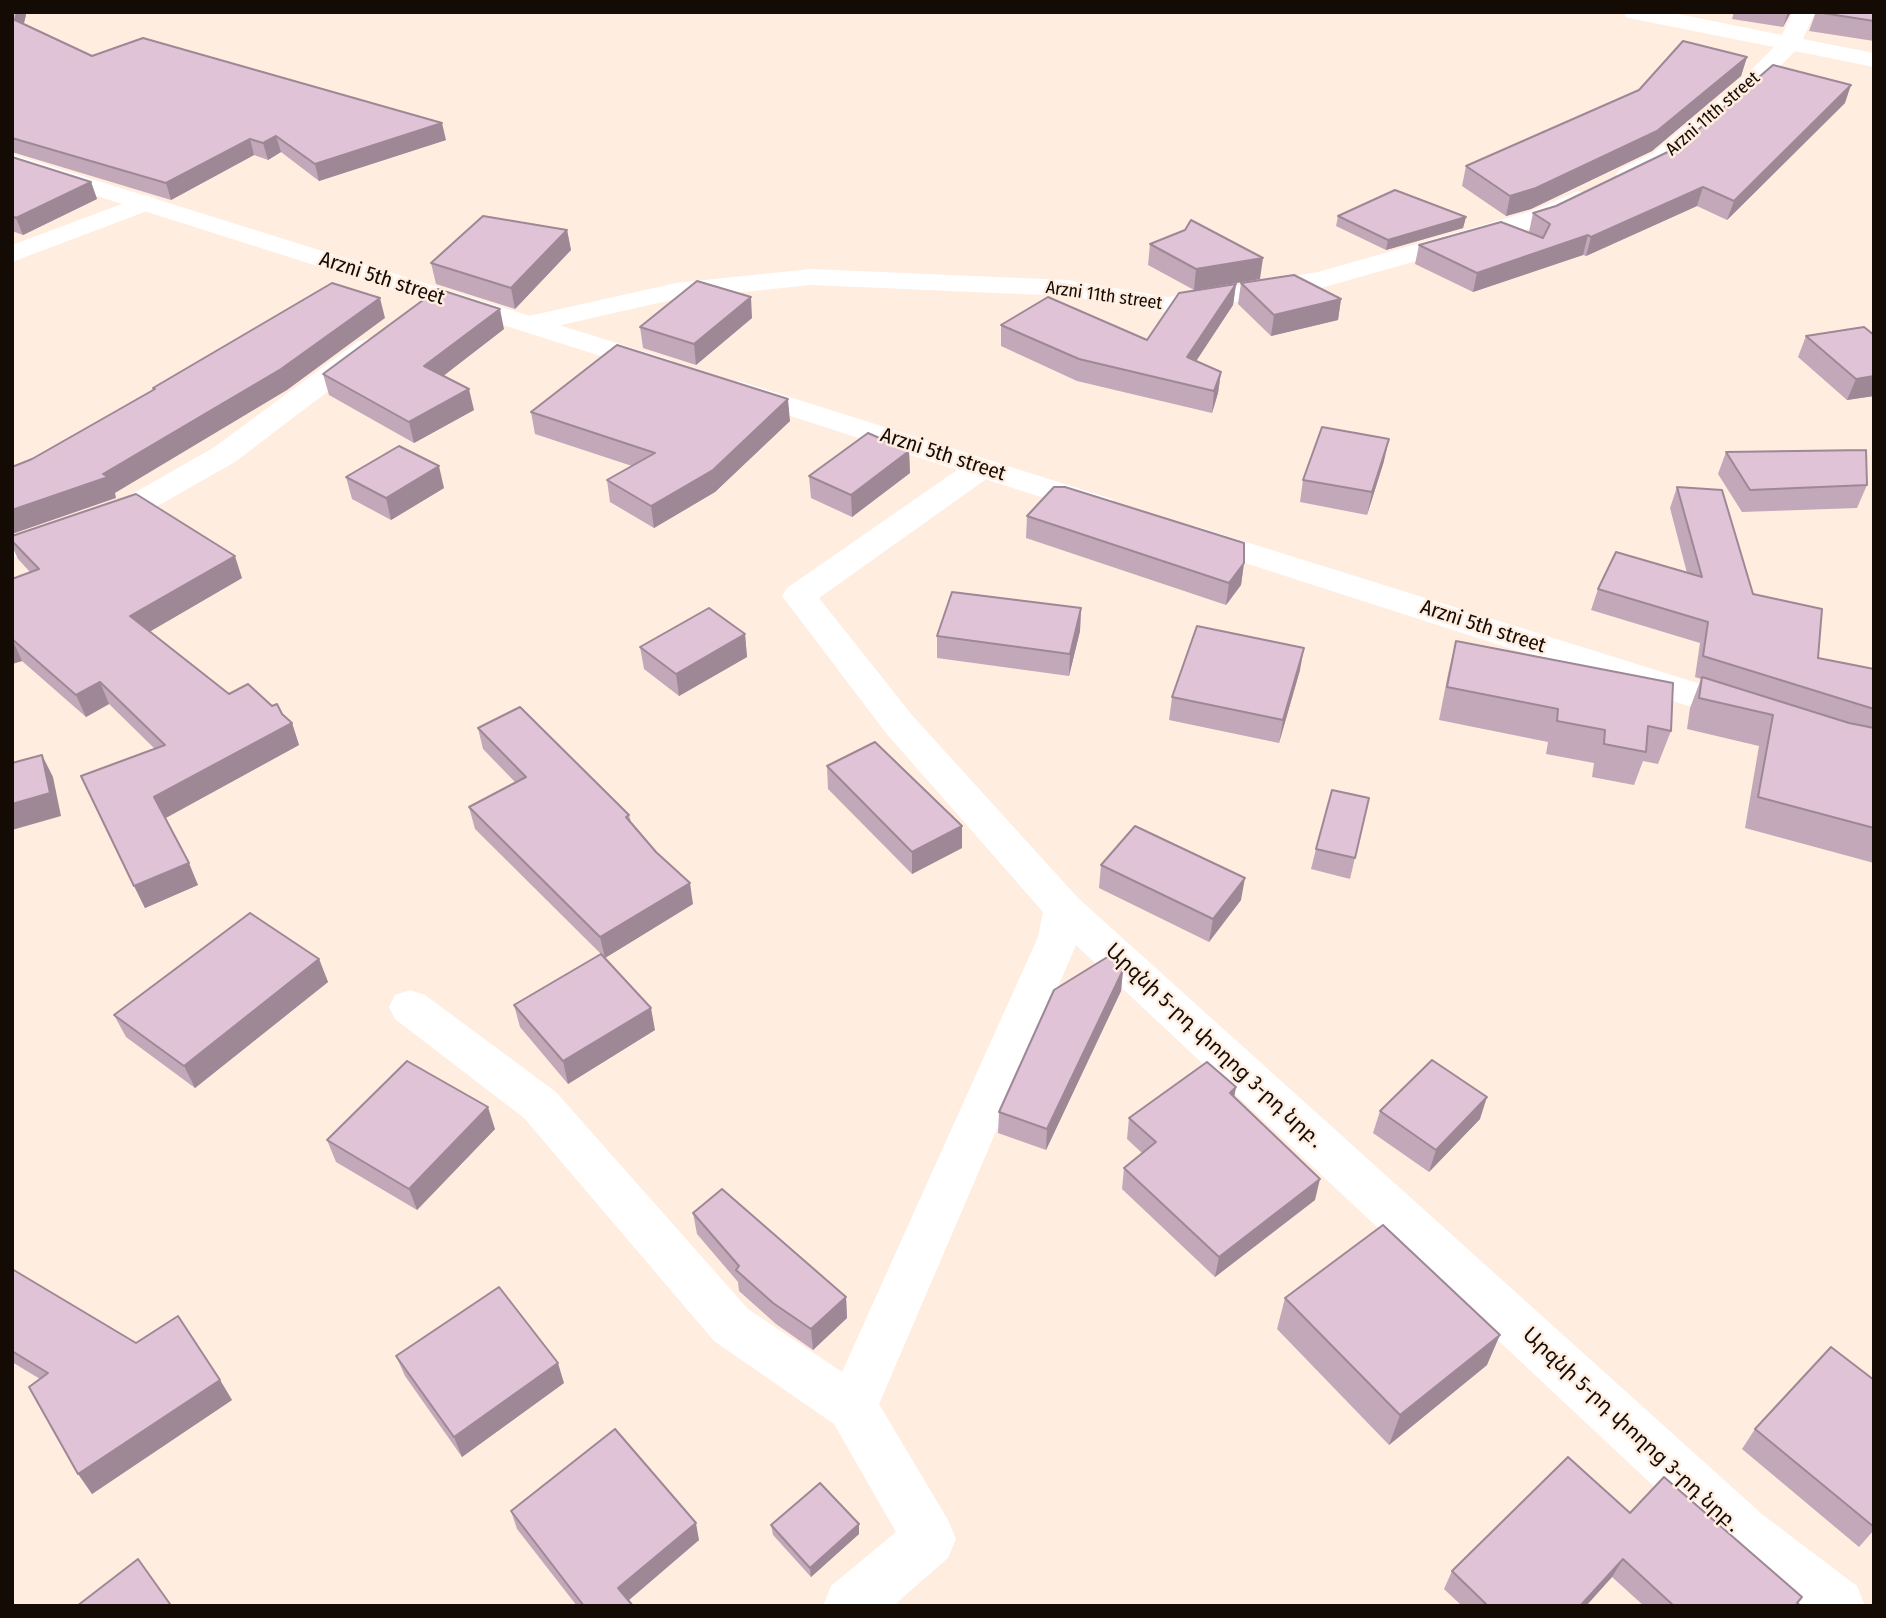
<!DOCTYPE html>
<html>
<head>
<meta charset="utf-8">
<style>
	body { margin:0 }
	#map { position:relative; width:1886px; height:1618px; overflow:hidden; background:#ffede0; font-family:"Fira Sans Condensed",sans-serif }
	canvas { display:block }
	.frame { position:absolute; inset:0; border:14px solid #140b04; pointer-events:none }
</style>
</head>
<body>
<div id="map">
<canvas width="1886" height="1618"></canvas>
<div class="frame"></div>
</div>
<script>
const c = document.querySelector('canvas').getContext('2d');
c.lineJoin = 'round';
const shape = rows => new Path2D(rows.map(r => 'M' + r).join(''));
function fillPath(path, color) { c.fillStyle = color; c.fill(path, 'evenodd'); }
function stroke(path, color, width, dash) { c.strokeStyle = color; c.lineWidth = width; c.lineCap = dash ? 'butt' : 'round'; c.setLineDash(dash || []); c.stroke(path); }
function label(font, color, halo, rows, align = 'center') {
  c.font = font + ' "Fira Sans Condensed","Noto Sans Armenian",sans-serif'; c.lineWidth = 5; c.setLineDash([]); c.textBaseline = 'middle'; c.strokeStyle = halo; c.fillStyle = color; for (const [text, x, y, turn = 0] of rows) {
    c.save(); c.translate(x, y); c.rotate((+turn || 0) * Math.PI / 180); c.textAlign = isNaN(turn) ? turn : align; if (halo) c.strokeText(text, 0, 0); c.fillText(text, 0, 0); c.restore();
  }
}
const street = shape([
	[1623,12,1668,12,1782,35,1793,12,1815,12,1803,39,1874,53,1874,67,1795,51,1753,94,1671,163,1629,182,1620,179,1616,174,1620,169,1653,153,1737,84,1774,47,1634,19,1626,17,1623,12],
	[1578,191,1587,194,1591,199,1587,204,1550,223,1321,288,1168,313,1067,296,811,285,676,299,530,332,520,330,516,324,520,318,676,283,811,269,1067,280,1168,297,1318,272,1532,211,1578,191],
	[146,195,155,198,159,203,155,208,12,262,12,245,146,195],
	[367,339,377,342,381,348,377,354,235,462,147,512,12,558,12,537,125,498,213,448,357,342,367,339],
	[981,459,992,461,997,468,992,475,819,598,912,715,1078,898,1763,1515,1857,1586,1865,1606,1792,1606,1725,1553,1076,945,879,1404,948,1520,956,1539,948,1558,893,1606,823,1606,831,1586,896,1532,834,1424,714,1341,524,1118,395,1019,389,1007,395,995,410,990,425,995,556,1092,748,1309,842,1372,1038,937,1043,912,886,733,782,596,787,588,970,461,981,459]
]);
const secondary = shape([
	[12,154,671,360,676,366,671,372,661,375,651,372,12,169,12,154],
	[739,381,1112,499,1117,506,1112,513,1101,516,1090,513,729,396,724,390,729,384,739,381],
	[1195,526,1758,702,1763,711,1758,720,1745,723,1732,720,1183,543,1179,536,1183,529,1195,526]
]);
const wall = shape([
	[12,12,26,15,23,24,92,56,446,140,319,181,281,152,268,160,254,155,171,200,12,152],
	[1734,12,1791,12,1783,27,1732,19],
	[1816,12,1874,12,1874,41,1809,31],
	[1747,57,1741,76,1652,151,1531,209,1506,216,1462,186,1466,166],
	[1845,103,1727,220,1697,206,1586,256,1583,255,1473,292,1415,264,1419,245,1532,234,1529,232,1533,213,1556,206],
	[12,157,91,182,97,199,23,235,12,231],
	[1338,216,1466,217,1463,228,1386,250,1336,226],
	[567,230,571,250,515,309,436,284,431,263],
	[1150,244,1260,279,1194,290,1148,265],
	[1241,283,1341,299,1338,320,1271,336,1238,304],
	[1236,284,1233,305,1196,361,1221,372,1218,393,1212,413,1077,381,1001,346,1001,325,1147,340],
	[752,318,696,365,643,348,640,327],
	[504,329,443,376,474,410,414,443,329,395,323,374],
	[1874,335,1874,396,1847,400,1798,357,1806,336],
	[531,412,790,421,715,492,654,528,610,502,607,480,632,466,535,434],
	[909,451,910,473,852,517,811,498,809,476],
	[1726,452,1867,485,1857,508,1742,512,1718,474],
	[1384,461,1367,515,1300,502,1303,480],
	[346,477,444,488,391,520,352,499],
	[1677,487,1753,594,1818,658,1874,669,1874,863,1745,828,1759,746,1687,729,1690,708,1701,679,1695,677,1700,643,1591,610,1598,589,1687,573,1670,508],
	[1027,516,1244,563,1241,585,1226,605,1026,538],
	[12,536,242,578,150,631,229,694,282,714,292,723,299,745,165,818,198,885,145,908,81,776,155,749,109,704,86,717,22,661,12,664,12,579,31,573,18,559,12,546],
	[1081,608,1080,631,1069,676,937,658,937,636],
	[745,634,747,657,679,696,644,669,640,647],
	[1456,641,1671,731,1658,764,1643,761,1634,785,1592,777,1594,763,1546,754,1548,742,1439,720,1448,674],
	[1300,670,1279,743,1169,720,1172,697],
	[478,728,629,815,631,822,693,904,605,958,655,1030,568,1084,520,1027,514,1005,601,954,475,829,469,807,515,782,483,749],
	[827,766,962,826,962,848,912,874,828,789],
	[1369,798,1350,879,1311,869,1316,849],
	[1101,865,1241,900,1209,942,1099,888],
	[319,959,328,982,195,1088,126,1037,114,1015],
	[1123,970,1121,991,1046,1150,998,1133,999,1112],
	[1236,1087,1234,1097,1315,1200,1215,1277,1122,1189,1124,1168,1142,1153,1127,1139,1129,1118],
	[1380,1111,1480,1119,1429,1172,1373,1133],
	[495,1129,417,1210,336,1162,327,1140],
	[693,1213,846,1297,847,1318,813,1350,776,1324,739,1291,738,1282,697,1234],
	[12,1269,136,1343,220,1380,232,1400,92,1494,40,1379,12,1362],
	[1285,1298,1487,1365,1389,1445,1277,1329],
	[396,1356,564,1383,462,1457,405,1376],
	[1874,1380,1874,1530,1859,1547,1742,1449,1755,1429],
	[511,1511,699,1540,628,1601,633,1606,577,1606,517,1529],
	[1630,1513,1797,1603,1801,1606,1644,1606,1612,1577,1586,1606,1462,1606,1444,1589,1452,1571],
	[859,1524,859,1534,811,1577,773,1535,771,1525]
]);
const shadedWall = shape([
	[17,12,25,12,26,15,21,36,15,20],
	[1788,12,1791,12,1783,27],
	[1747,57,1741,76,1652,151,1531,209,1506,216,1510,196],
	[1851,85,1845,103,1727,220,1734,201],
	[442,123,446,140,319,181,315,164],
	[276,136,281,152,268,160,263,143],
	[250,139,254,155,171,200,166,183],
	[91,182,97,199,23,235,16,218],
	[1703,187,1697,206,1586,256,1591,237],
	[1466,217,1463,228,1386,250,1388,240],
	[567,230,571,250,515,309,511,288],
	[1588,235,1583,255,1473,292,1477,273],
	[1263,258,1260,279,1194,290,1196,269],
	[1236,284,1233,305,1185,378,1187,357],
	[751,297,752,318,696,365,694,344],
	[380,298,385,318,287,390,115,493,116,498,12,534,12,510,103,474],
	[1341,299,1338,320,1271,336,1274,315],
	[500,309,504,329,429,387,424,366],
	[1221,372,1218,393,1212,413,1214,391],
	[1874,376,1874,396,1847,400,1856,379],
	[469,389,474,410,414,443,409,422],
	[788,399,790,421,715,492,654,528,651,506],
	[1389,439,1384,461,1367,515,1372,492],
	[909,451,910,473,852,517,851,495],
	[439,466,444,488,391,520,386,498],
	[235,556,242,578,139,638,130,616],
	[1244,563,1241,585,1226,605,1229,583],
	[1081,608,1080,631,1069,676,1070,654],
	[745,634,747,657,679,696,676,674],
	[12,639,22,661,12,664],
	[1304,648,1300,670,1279,743,1283,720],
	[100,682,109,704,86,717,76,695],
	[292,723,299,745,164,819,154,797],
	[42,755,53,777,61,816,12,830,12,804],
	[962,826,962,848,912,874,912,852],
	[189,863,198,885,145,908,134,886],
	[1245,878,1241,900,1209,942,1213,919],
	[690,883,693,904,605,958,600,937],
	[319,959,328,982,195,1088,184,1066],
	[1123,970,1121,991,1046,1150,1047,1129],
	[651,1008,655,1030,568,1084,563,1061],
	[1236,1087,1232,1108,1230,1093],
	[1487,1097,1480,1119,1429,1172,1436,1150],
	[488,1107,495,1129,417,1210,409,1189],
	[1320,1179,1315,1200,1215,1277,1219,1257],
	[846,1297,847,1318,813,1350,811,1329],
	[1500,1335,1487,1365,1389,1445,1400,1415],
	[558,1363,564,1383,462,1457,454,1437],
	[220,1380,232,1400,92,1494,78,1474],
	[696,1523,699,1540,623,1605,618,1588],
	[859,1524,859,1534,811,1577,810,1568],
	[1623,1559,1612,1577,1586,1606,1580,1606]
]);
const building = shape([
	[12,12,17,12,15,20,92,56,143,38,442,123,315,164,276,136,263,143,250,139,166,183,12,138,12,12],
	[1816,12,1874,12,1874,21,1816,12],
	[1683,41,1747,57,1657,131,1536,188,1510,196,1466,166,1639,90,1683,41],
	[1773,65,1851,85,1734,201,1703,187,1591,237,1588,235,1477,273,1419,245,1501,222,1543,238,1550,224,1533,213,1556,206,1678,147,1773,65],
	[12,157,91,182,16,218,12,216,12,157],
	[1395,190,1466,217,1388,240,1338,216,1395,190],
	[483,216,567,230,511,288,431,263,483,216],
	[1191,220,1263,258,1196,269,1150,244,1185,230,1191,220],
	[1294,275,1341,299,1274,315,1241,283,1294,275],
	[697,281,751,297,694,344,640,327,697,281],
	[332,283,380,298,281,369,103,474,108,477,12,510,12,467,32,459,155,389,153,388,332,283],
	[1236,284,1187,357,1221,372,1214,391,1079,359,1001,325,1048,297,1147,340,1179,293,1236,284],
	[438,289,500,309,424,366,469,389,409,422,323,374,438,289],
	[1864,327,1874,335,1874,376,1856,379,1806,336,1864,327],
	[617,345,788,399,713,470,651,506,607,480,655,453,531,412,617,345],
	[1322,427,1389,439,1372,492,1303,480,1322,427],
	[868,433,909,451,851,495,809,476,868,433],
	[399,446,439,466,386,498,346,477,399,446],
	[1866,450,1867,485,1750,490,1726,452,1866,450],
	[1054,487,1065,487,1244,543,1244,563,1229,583,1027,516,1054,487],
	[1677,487,1722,490,1753,594,1822,609,1818,658,1874,669,1874,709,1703,656,1708,622,1598,589,1616,552,1702,577,1677,487],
	[136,494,235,556,130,616,229,694,248,684,272,706,277,704,282,714,292,723,154,797,189,863,134,886,81,776,165,745,100,682,76,695,12,639,12,579,39,569,12,541,12,536,136,494],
	[952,592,1081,608,1070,654,937,636,952,592],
	[709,608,745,634,676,674,640,647,709,608],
	[1197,626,1304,648,1283,720,1172,697,1197,626],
	[1456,641,1673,683,1671,731,1648,726,1646,752,1604,744,1605,730,1557,721,1558,709,1447,687,1456,641],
	[1702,677,1849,723,1874,728,1874,828,1758,797,1773,715,1699,698,1702,677],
	[520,707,629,815,626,817,656,852,690,883,600,937,469,807,526,777,478,728,520,707],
	[875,742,962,826,912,852,827,766,875,742],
	[42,755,50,793,12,804,12,763,42,755],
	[1332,790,1369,798,1355,858,1316,849,1332,790],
	[1135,826,1245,878,1213,919,1101,865,1135,826],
	[250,913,319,959,184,1066,114,1015,250,913],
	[601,954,651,1008,563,1061,514,1005,601,954],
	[1109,956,1123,970,1047,1129,999,1112,1054,990,1109,956],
	[1432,1060,1487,1097,1436,1150,1380,1111,1432,1060],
	[407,1061,488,1107,409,1189,327,1140,407,1061],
	[1207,1062,1236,1087,1230,1093,1320,1179,1219,1257,1124,1168,1156,1142,1129,1118,1207,1062],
	[722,1189,846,1297,811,1329,773,1303,736,1270,739,1266,693,1213,722,1189],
	[1383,1225,1500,1335,1400,1415,1285,1298,1383,1225],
	[12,1269,136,1343,178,1316,220,1380,78,1474,29,1387,48,1373,12,1351,12,1269],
	[499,1287,558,1363,454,1437,396,1356,499,1287],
	[1831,1347,1874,1380,1874,1527,1755,1429,1831,1347],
	[615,1429,696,1523,618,1588,633,1606,584,1606,511,1511,615,1429],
	[1568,1457,1630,1513,1664,1477,1802,1597,1797,1603,1801,1606,1674,1606,1623,1559,1580,1606,1488,1606,1452,1571,1568,1457],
	[820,1483,859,1524,810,1568,771,1525,820,1483],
	[138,1559,170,1604,168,1606,77,1606,138,1559]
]);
const farStreetnames = [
	["Arzni 11th street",1713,114,-41],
	["Arzni 11th street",1104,296,8]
];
const streetNames = [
	["Arzni 5th street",382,279,18],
	["Arzni 5th street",943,455,18],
	["Arzni 5th street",1483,627,18],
	["Արզնի 5-րդ փողոց 3-րդ նրբ․",1215,1047,43],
	["Արզնի 5-րդ փողոց 3-րդ նրբ․",1632,1431,43]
];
fillPath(street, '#fff');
fillPath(secondary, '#fff');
fillPath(wall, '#c2a8b9');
fillPath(shadedWall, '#9e8896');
fillPath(building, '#e1c3d7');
stroke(building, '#9e8896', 2);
label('18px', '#140b04', '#ffede0', farStreetnames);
label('21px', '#140b04', '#ffede0', streetNames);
</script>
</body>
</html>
